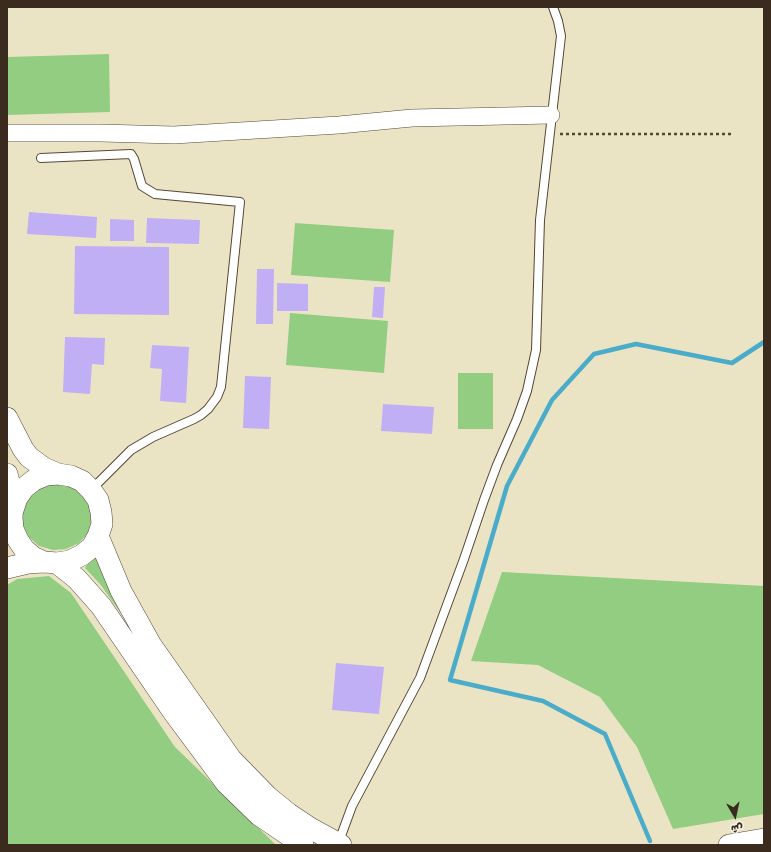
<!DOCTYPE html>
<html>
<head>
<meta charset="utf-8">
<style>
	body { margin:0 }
	#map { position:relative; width:771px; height:852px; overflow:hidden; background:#eae4c5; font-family:"Architects Daughter","Playpen Sans Arabic",sans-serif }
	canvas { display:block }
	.frame { position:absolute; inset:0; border:8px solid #3b2a1e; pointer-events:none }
	.north { position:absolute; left:715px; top:796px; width:40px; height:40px; -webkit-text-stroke:3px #f7f3e8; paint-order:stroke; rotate:171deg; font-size:11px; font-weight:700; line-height:16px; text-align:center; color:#3b2a1e }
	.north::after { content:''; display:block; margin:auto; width:14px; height:18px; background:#3b2a1e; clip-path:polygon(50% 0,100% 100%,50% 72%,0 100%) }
</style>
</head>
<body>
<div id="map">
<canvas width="771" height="852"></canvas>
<div class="frame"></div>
<div class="north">ش</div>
</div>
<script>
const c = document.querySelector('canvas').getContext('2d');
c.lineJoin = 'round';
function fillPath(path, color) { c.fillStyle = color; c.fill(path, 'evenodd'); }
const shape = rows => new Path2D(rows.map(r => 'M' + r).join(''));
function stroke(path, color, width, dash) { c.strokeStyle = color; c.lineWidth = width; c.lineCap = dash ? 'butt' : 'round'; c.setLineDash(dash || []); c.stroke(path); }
const green = shape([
	[109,54,110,112,7,115,7,57],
	[295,223,394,230,390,282,291,275],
	[290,313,388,321,384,373,286,365],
	[458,373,493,373,493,429,458,429],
	[47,481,74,485,91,506,92,519,88,533,79,543,66,549,53,550,39,546,29,537,23,525,22,511,26,498],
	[97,557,127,622,100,584,85,568,86,566],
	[502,572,764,586,764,814,673,829,637,747,600,697,538,665,471,661],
	[49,576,71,593,175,747,276,845,7,845,7,585,17,579]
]);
const stream = shape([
	[650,841,605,734,543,701,450,680,507,486,552,400,594,354,636,344,732,363,764,342]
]);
const building = shape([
	[29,212,97,217,96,238,27,234],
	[147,218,200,220,199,244,146,243],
	[110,219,134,220,134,241,110,241],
	[75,246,169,247,169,315,74,314],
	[257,269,274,269,273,324,256,324],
	[277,283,308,284,308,311,277,311],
	[374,287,385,287,383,318,372,317],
	[65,337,105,338,104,365,92,364,90,394,63,392],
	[152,345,189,347,186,403,160,401,162,369,150,368],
	[245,376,271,377,269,429,243,428],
	[383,404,434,407,432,434,381,431],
	[336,663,384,667,379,714,332,710]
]);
const path = shape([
	[560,134,731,134]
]);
const service = shape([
	[41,158,131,154,134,159,142,186,155,194,240,202,221,387,217,397,208,409,201,415,194,419,153,437,131,450,91,490],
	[338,844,352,806,420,678,464,559,484,500,497,465,517,419,527,391,536,350,540,220,561,36,558,21,553,7]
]);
const minor = shape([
	[7,133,101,133,174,135,339,125,412,118,551,115]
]);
const tertiary = shape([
	[7,418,23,449,29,457,44,468,58,474],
	[7,474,13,497,12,518,13,529,18,540,24,549,33,557,44,562,57,563,70,561,82,555,92,547,98,536,102,524,101,512,98,500,91,490,82,481,71,476,58,474,46,475,34,480,24,488,17,498,13,510],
	[98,536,121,591,151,645,231,759,268,797,289,814,310,828,341,845],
	[57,563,77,579,101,606,174,713,226,783,259,815,303,845],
	[7,568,28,563,44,562],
	[729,845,764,839]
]);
fillPath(green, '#92cd81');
stroke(stream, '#4aacc9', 4.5);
fillPath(building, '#c1aff6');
stroke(service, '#554637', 10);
stroke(minor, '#554637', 18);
stroke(tertiary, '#554637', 22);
stroke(path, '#554637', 2.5, [3, 3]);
stroke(service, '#fff', 8);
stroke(minor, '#fff', 17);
stroke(tertiary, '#fff', 21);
</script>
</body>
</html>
